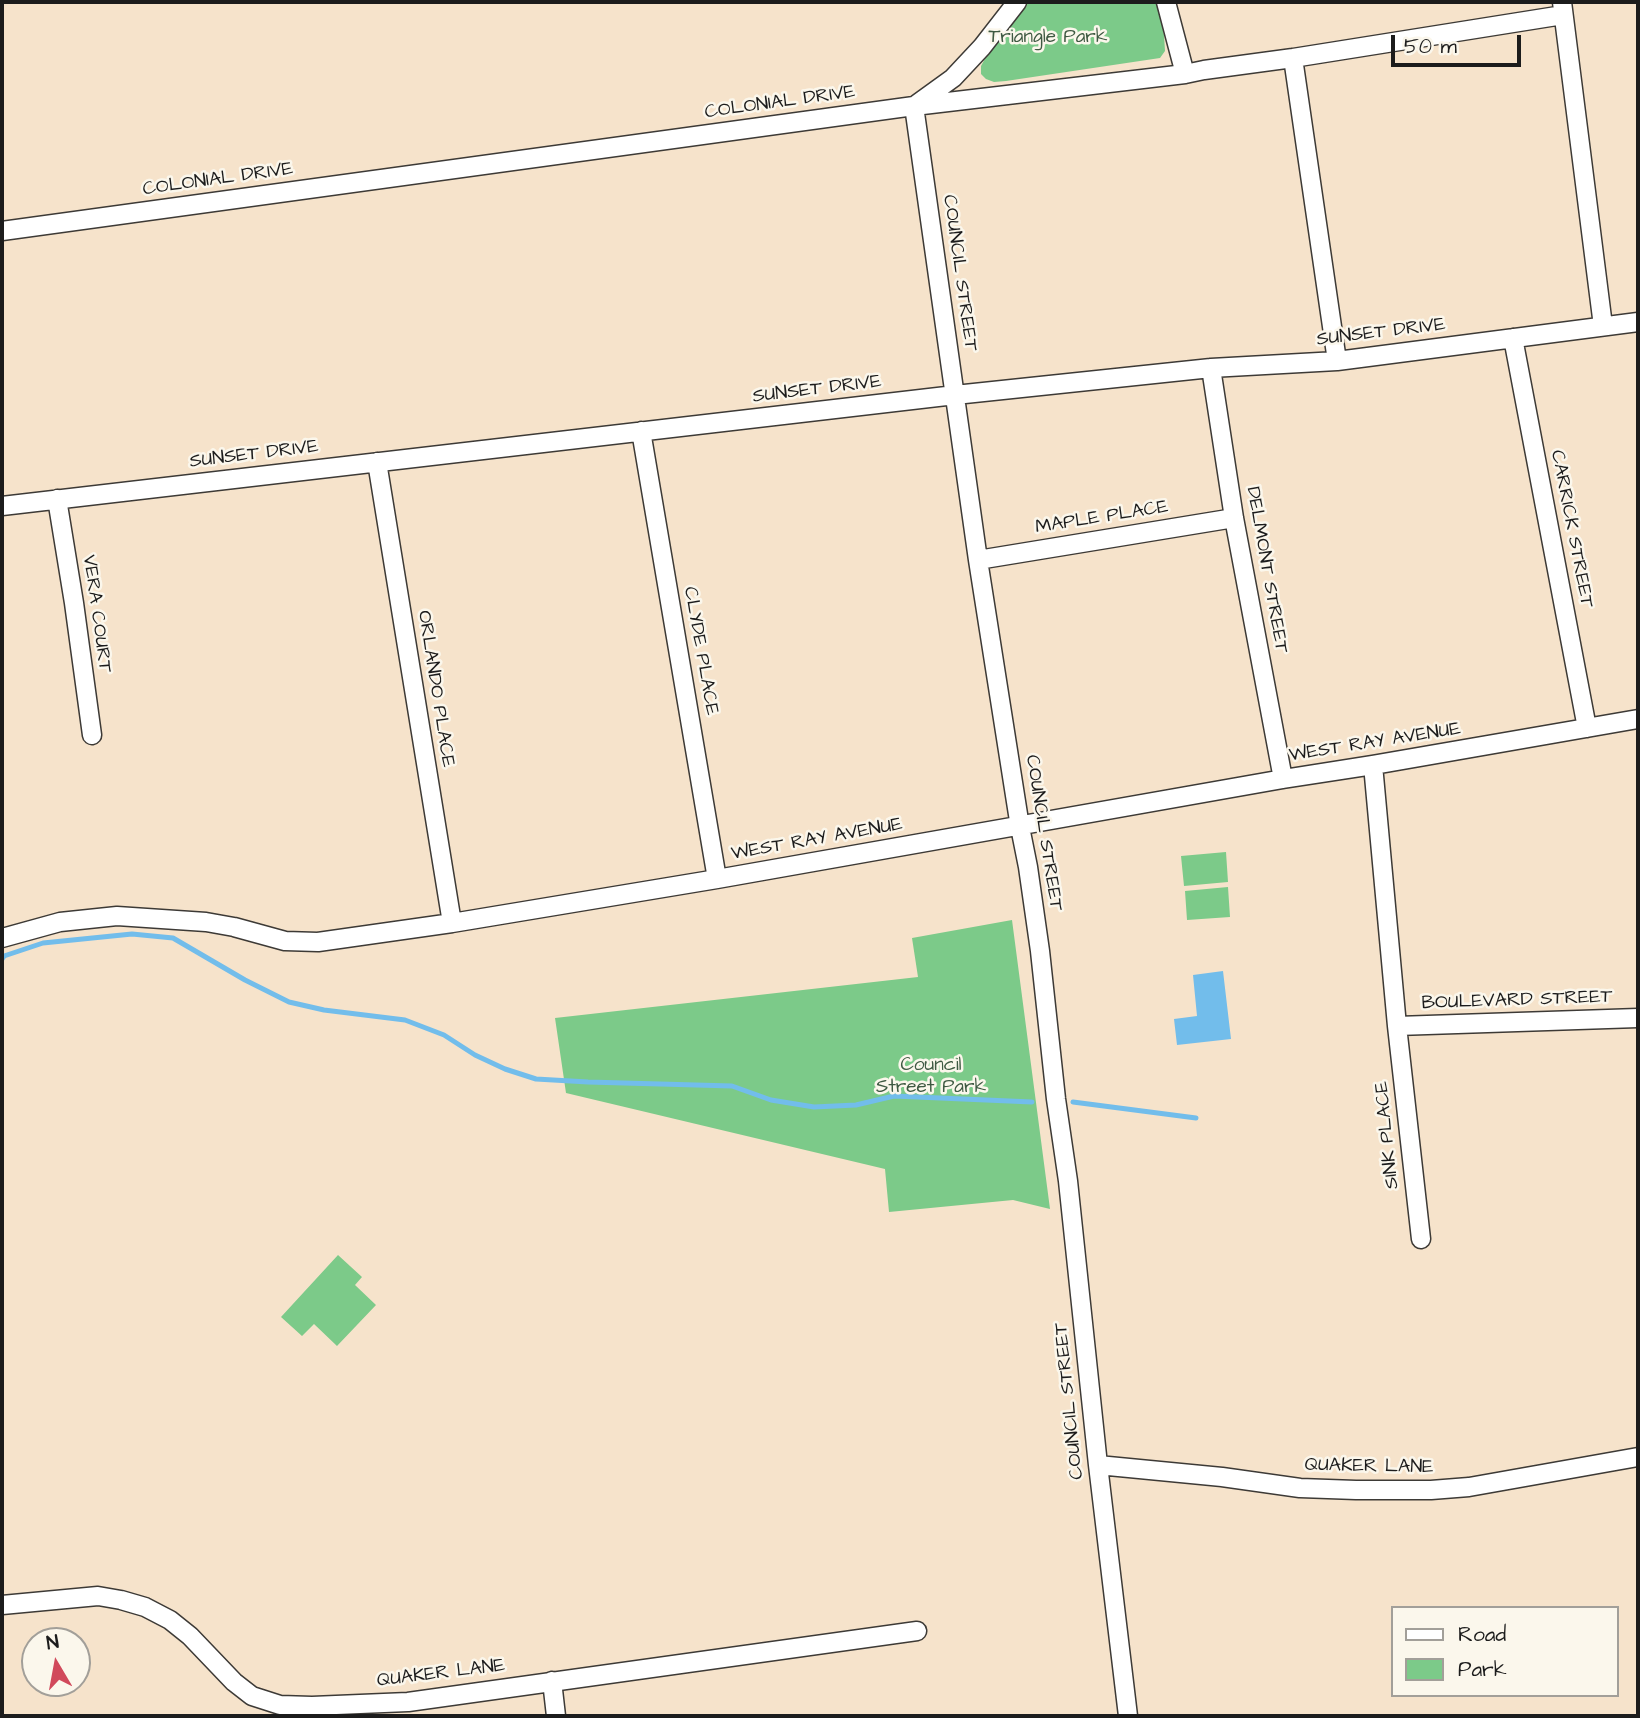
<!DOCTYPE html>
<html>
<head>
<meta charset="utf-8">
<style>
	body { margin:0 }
	#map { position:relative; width:1640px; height:1718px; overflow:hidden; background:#f6e3cb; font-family:"Architects Daughter",sans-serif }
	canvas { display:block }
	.frame { position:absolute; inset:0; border:4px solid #1c1c1c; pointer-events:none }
	.legend { position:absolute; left:1391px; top:1606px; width:228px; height:91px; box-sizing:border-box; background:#fbf7ec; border:2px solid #a29f99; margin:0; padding:9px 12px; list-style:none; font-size:21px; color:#1c1c1c }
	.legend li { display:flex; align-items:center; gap:14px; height:35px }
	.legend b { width:35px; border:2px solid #a29f99 }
	.north { position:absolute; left:21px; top:1627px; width:70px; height:70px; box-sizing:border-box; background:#fbf7ec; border:2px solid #a29f99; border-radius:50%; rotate:350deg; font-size:19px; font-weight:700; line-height:28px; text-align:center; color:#1c1c1c }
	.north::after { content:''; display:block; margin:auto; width:24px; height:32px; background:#d1495b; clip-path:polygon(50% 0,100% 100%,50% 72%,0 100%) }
	.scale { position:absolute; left:1391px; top:35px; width:130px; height:32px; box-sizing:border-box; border:4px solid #1c1c1c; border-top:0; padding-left:9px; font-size:21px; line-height:24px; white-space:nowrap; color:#1c1c1c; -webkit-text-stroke:5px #fbf7ec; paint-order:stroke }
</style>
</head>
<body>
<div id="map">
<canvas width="1640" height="1718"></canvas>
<div class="frame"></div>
<ul class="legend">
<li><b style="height:9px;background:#fff"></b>Road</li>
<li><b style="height:19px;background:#7cca89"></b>Park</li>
</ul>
<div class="north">N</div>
<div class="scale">50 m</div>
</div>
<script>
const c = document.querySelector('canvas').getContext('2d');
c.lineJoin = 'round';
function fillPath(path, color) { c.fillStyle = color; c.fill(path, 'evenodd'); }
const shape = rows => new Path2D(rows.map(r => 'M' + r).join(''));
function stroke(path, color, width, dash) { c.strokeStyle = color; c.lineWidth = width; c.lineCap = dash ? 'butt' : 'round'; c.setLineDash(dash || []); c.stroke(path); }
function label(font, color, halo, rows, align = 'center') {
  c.font = font + ' "Architects Daughter",sans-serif'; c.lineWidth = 5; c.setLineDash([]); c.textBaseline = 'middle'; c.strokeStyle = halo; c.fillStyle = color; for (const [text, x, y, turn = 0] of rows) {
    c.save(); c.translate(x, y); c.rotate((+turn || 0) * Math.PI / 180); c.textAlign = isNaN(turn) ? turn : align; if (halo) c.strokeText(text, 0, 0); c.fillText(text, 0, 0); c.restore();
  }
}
const green = shape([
	[1029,2,1157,2,1164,35,1165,51,1160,58,1006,81,994,82,986,79,981,74,981,66,987,55],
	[1226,852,1228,882,1184,886,1181,856],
	[1228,887,1230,917,1187,920,1185,891],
	[1012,920,1050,1209,1013,1200,889,1212,885,1169,566,1093,555,1018,918,977,912,938],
	[338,1255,362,1277,355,1285,376,1305,337,1346,314,1324,302,1336,281,1317]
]);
const water = shape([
	[1223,971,1231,1039,1177,1045,1174,1019,1197,1016,1193,975]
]);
const stream = shape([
	[2,959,4,956,43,943,132,934,173,938,245,980,289,1002,324,1010,405,1020,444,1035,475,1055,505,1069,536,1079,588,1082,732,1086,771,1100,814,1107,856,1105,894,1096,1032,1102],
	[1073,1102,1196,1118]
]);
const street = shape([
	[1166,2,1185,74],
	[1562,2,1603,326],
	[1293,58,1337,361],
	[917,104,953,78,982,47,1017,2],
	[914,106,978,560,1020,827,1028,867,1040,951,1056,1099,1068,1181,1098,1465,1128,1716],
	[2,231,914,106,1185,74,1204,70,1293,58,1563,15],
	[1513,338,1587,728],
	[1211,368,1234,518,1283,779],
	[641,431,717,879],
	[377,462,452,923],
	[57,499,74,603,92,735],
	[2,506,955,395,1211,368,1337,361,1638,322],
	[978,560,1234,518],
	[1373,765,1397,1026,1421,1239],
	[2,938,60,922,117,916,206,922,234,927,285,941,318,942,452,923,717,879,1283,779,1373,765,1638,719],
	[1397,1026,1638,1018],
	[1098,1465,1222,1477,1300,1488,1356,1490,1431,1490,1469,1487,1638,1457],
	[2,1605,98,1596,121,1600,145,1607,170,1620,190,1636,234,1682,252,1696,280,1705,312,1706,408,1702,917,1631],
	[552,1681,556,1716]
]);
const parkNames = [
	["Triangle Park",1048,38],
	["Council",931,1066],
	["Street Park",931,1088]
];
const streetNames = [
	["COLONIAL DRIVE",780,103,-8],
	["COLONIAL DRIVE",218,180,-8],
	["COUNCIL STREET",959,273,82],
	["SUNSET DRIVE",1381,333,-7],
	["SUNSET DRIVE",817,390,-7],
	["SUNSET DRIVE",254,455,-7],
	["MAPLE PLACE",1102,518,-9],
	["CARRICK STREET",1571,529,79],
	["DELMONT STREET",1266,570,80],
	["VERA COURT",96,614,82],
	["CLYDE PLACE",700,651,80],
	["ORLANDO PLACE",435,689,81],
	["WEST RAY AVENUE",1375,743,-9],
	["COUNCIL STREET",1043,833,81],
	["WEST RAY AVENUE",817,840,-10],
	["BOULEVARD STREET",1517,1001,-2],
	["SINK PLACE",1388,1135,-96],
	["COUNCIL STREET",1070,1401,-96],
	["QUAKER LANE",1369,1467,1],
	["QUAKER LANE",441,1674,-7]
];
fillPath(green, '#7cca89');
fillPath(water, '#72bdeb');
stroke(stream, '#72bdeb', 5);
stroke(street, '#3d3a36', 21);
stroke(street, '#fff', 18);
label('19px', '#3e5942', '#fbf7ec', parkNames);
label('19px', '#1c1c1c', '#fbf7ec', streetNames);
</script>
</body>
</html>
